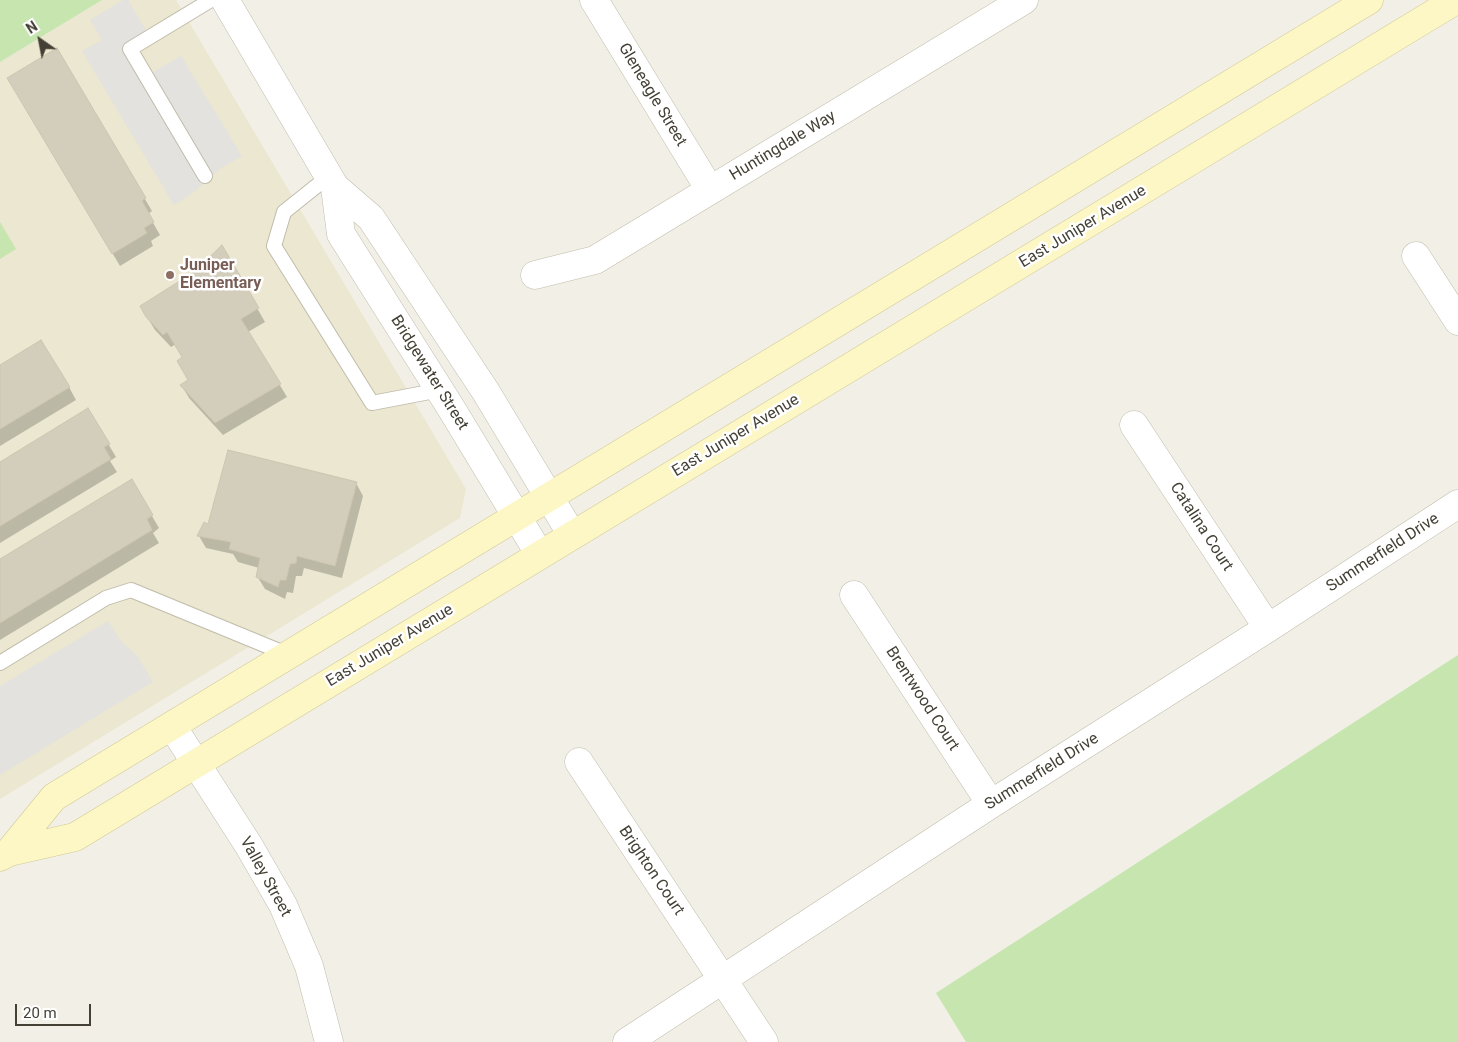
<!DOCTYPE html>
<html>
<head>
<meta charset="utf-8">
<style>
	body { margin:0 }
	#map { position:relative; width:1458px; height:1042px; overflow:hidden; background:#f2f0e6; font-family:Roboto,sans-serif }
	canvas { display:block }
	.north { position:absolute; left:15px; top:15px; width:50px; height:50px; -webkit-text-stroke:4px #fff; paint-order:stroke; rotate:327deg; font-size:14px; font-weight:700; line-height:20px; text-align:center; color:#444035 }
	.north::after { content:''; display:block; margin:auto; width:18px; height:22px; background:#444035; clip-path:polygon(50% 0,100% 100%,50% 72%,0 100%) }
	.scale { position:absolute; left:15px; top:1004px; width:76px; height:22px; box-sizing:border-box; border:2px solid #444035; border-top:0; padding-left:6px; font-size:15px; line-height:18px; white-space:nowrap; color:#444035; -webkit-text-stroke:4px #fff; paint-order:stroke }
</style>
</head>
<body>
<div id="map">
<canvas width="1458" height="1042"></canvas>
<div class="north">N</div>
<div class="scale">20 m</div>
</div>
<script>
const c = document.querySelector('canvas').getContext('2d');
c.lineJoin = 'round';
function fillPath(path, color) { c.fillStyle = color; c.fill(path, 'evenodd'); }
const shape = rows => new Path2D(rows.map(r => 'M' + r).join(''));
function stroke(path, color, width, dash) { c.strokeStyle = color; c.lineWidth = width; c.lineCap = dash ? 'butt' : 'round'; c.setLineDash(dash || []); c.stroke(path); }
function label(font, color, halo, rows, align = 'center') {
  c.font = font + ' Roboto,sans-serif'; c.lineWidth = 5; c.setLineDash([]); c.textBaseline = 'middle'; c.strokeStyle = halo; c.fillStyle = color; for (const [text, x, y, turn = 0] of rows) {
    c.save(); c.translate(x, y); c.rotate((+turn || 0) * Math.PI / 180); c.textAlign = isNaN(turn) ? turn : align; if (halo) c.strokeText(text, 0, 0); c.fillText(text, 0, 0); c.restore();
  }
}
const education = shape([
	[102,0,176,0,466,489,460,518,0,799,0,62]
]);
const green = shape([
	[0,0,102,0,0,62],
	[0,222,16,249,0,259],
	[1458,655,1458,1042,966,1042,936,993]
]);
const parking = shape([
	[123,0,128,0,150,37,130,49,146,76,181,56,242,156,221,168,194,192,174,205,82,51,102,40,90,20],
	[108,621,120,640,138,657,153,682,0,775,0,686]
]);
const shadow = shape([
	[56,49,152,211,148,214,160,235,151,241,153,246,120,266,9,79],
	[222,247,265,322,248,332,287,397,223,435,189,398,182,386,190,381,183,357,176,344,171,347,155,330,141,307,194,273],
	[0,367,69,387,76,400,0,446],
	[88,410,116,457,110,461,117,472,0,543,0,463],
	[131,480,159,528,153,533,159,543,0,640,0,560],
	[356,483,363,496,342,578,304,568,302,576,296,576,293,593,287,592,285,599,265,589,257,576,259,568,238,562,233,554,206,548,199,536,209,525]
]);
const building = shape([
	[57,48,146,198,142,201,154,222,144,228,147,233,112,254,7,78,57,48],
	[222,245,259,308,241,319,281,384,215,423,180,385,188,380,177,361,182,357,167,332,163,335,146,317,140,306,194,272,222,245],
	[41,340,70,387,0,429,0,365,41,340],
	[88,408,110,444,104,447,111,459,0,526,0,462,88,408],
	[228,450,357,482,335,566,297,556,296,563,290,564,286,580,280,580,278,587,256,577,260,558,229,549,231,542,197,536,204,522,208,524,228,450],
	[132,479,153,515,147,519,152,530,0,623,0,559,132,479]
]);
const lane = shape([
	[205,176,130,49,211,0],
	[329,176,284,212,274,246,372,403,440,390],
	[0,663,106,598,131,590,289,655]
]);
const street = shape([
	[225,0,335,187,371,218,486,392,572,535],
	[594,0,710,190],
	[335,187,341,234,451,408,540,555],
	[1416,256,1458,321],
	[535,275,595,260,1024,0],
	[1134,425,1268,628],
	[854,595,991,804],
	[172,726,249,846,283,905,309,966,329,1042],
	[579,762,764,1042],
	[627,1042,991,804,1268,628,1458,504]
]);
const secondary = shape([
	[9,852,54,797,1369,0],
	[0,857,9,852,75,837,1456,0]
]);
const markers = [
	[170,275,5,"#8d6e63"]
];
const streetNames = [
	["Gleneagle Street",652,95,59],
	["Huntingdale Way",783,146,-31],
	["East Juniper Avenue",1083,227,-31],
	["Bridgewater Street",429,373,58],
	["East Juniper Avenue",736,436,-31],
	["Catalina Court",1201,527,57],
	["Summerfield Drive",1383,553,-33],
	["East Juniper Avenue",390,646,-31],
	["Brentwood Court",922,699,57],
	["Summerfield Drive",1042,772,-32],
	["Brighton Court",651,871,56],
	["Valley Street",265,877,61]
];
const educationNames = [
	["Juniper",180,266],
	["Elementary",180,284]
];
fillPath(education, '#ebe7d0');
fillPath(green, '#c6e5af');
fillPath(parking, '#e3e2de');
fillPath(shadow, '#0003');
fillPath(building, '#d3cdbb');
stroke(building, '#cec6af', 1);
stroke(lane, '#c0bcab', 16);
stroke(street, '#c0bcab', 29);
stroke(secondary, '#d1c997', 29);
stroke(lane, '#fff', 14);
stroke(street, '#fff', 28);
stroke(secondary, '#fdf6c5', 28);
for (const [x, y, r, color] of markers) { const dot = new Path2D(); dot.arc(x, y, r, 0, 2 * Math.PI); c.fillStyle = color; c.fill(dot); stroke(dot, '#fff', 2); }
label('16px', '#444035', '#fff', streetNames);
label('bold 16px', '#785e54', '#fff', educationNames, 'left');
</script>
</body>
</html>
